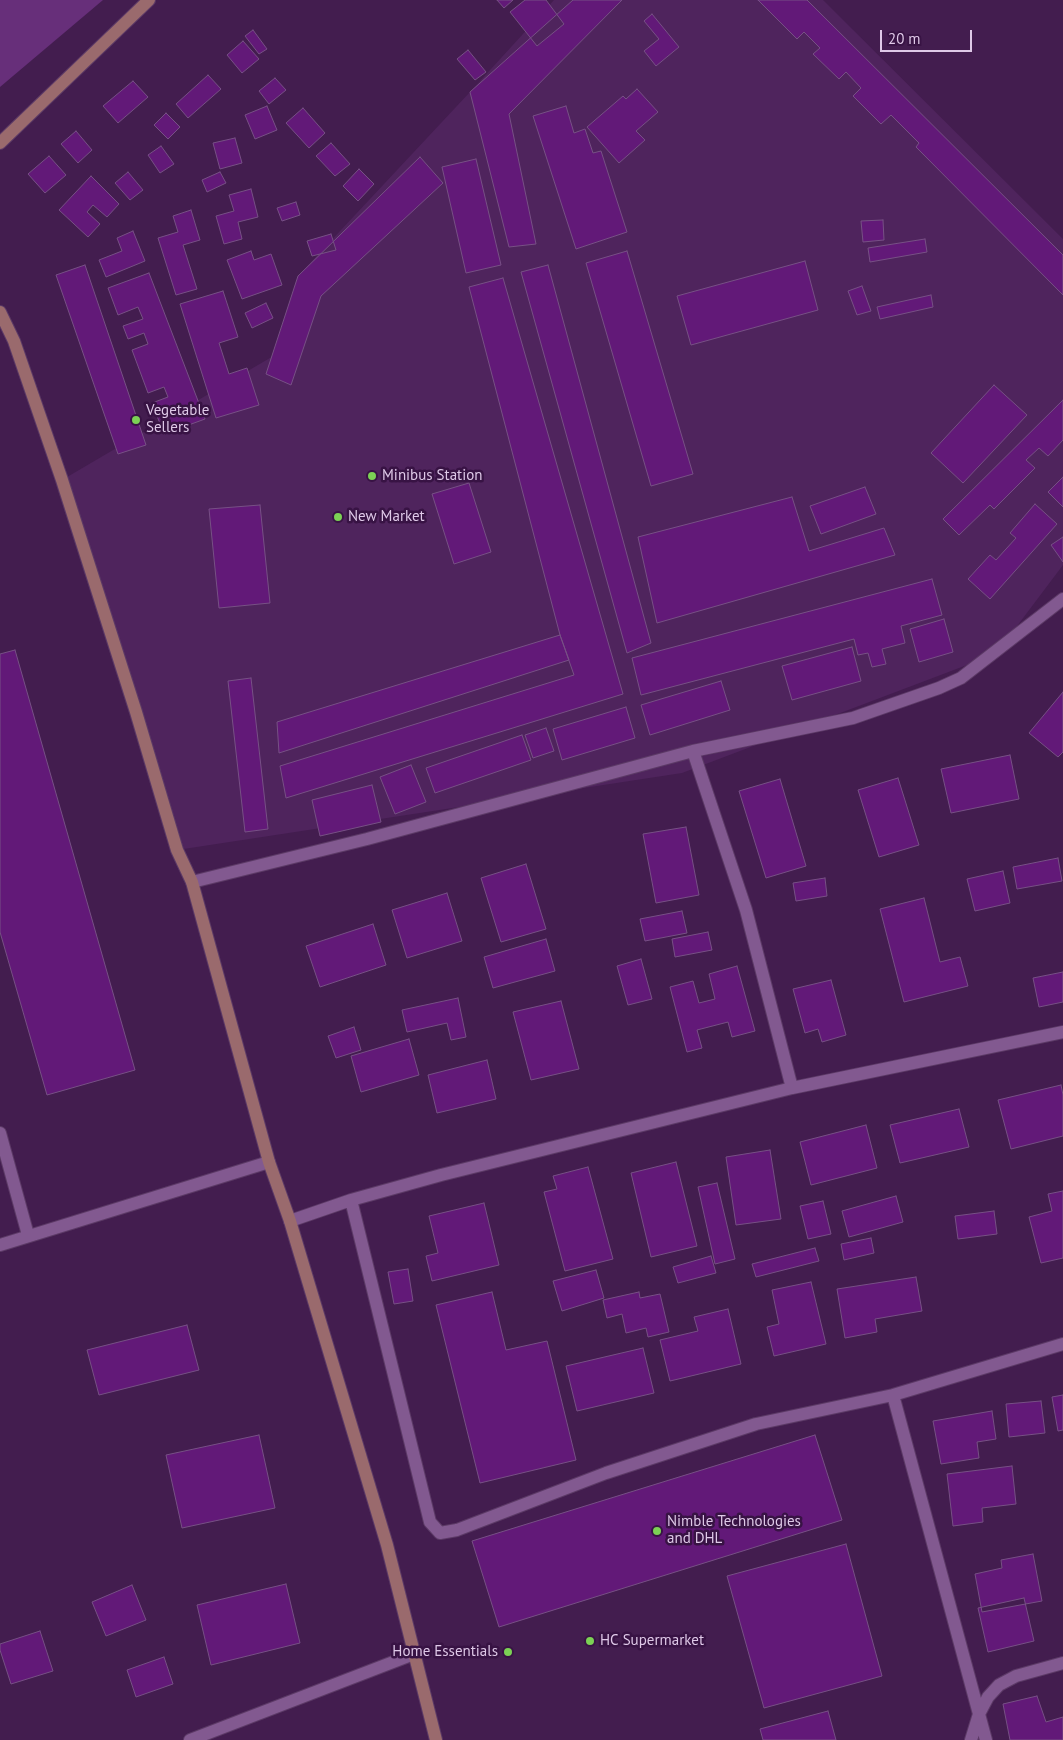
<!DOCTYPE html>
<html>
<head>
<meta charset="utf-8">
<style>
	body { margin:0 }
	#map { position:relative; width:1063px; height:1740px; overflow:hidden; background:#431d4f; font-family:"PT Sans",sans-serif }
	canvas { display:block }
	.scale { position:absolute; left:880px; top:30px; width:92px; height:22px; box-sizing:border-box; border:2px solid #dfc9e8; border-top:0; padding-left:6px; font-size:15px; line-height:18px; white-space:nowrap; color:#dfc9e8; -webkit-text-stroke:4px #381344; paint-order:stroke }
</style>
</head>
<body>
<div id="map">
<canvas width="1063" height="1740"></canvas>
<div class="scale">20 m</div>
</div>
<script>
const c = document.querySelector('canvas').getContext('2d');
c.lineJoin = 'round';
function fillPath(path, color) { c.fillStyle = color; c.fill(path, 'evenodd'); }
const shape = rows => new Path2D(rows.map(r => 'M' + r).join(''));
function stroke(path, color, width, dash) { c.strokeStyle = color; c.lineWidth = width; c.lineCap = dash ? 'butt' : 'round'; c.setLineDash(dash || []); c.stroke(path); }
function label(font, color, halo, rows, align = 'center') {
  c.font = font + ' "PT Sans",sans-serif'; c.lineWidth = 5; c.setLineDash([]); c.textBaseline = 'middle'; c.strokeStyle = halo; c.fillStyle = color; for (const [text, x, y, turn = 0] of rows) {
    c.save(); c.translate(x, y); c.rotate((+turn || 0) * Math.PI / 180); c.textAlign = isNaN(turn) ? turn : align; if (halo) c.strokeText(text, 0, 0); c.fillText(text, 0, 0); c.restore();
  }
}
const built = shape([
	[554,0,823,0,1063,239,1063,565,996,654,682,773,177,850,62,480,275,355,298,276,470,92]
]);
const green = shape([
	[0,0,103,0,0,87]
]);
const building = shape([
	[497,0,513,0,504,8,497,0],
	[525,0,546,0,564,24,537,46,510,12,525,0],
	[573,0,622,0,509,114,536,244,509,247,470,92,573,0],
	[758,0,807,0,1063,255,1063,295,916,147,919,143,891,115,881,124,853,96,861,88,846,72,839,79,813,54,820,48,804,32,797,39,758,0],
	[652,14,679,47,656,66,644,51,659,39,644,21,652,14],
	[253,30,267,49,259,54,245,36,253,30],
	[243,41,259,59,242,73,227,55,243,41],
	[468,50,486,72,475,80,457,59,468,50],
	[208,75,221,89,188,118,176,104,208,75],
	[275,78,286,90,269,104,259,91,275,78],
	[133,81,148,97,118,123,103,106,133,81],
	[637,89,658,112,636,131,645,140,619,163,587,127,623,96,626,99,637,89],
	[267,106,277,130,255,139,245,115,267,106],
	[566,106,574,133,585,129,593,153,601,151,627,232,576,249,533,116,566,106],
	[303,108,325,133,309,148,286,123,303,108],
	[166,113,180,127,168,139,154,125,166,113],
	[76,131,92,150,78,163,61,144,76,131],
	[235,138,242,163,220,169,213,143,235,138],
	[331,143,350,164,335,176,316,156,331,143],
	[161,146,174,164,160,173,148,155,161,146],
	[49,156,66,175,45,193,28,174,49,156],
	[420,157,443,183,321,296,291,385,266,374,298,276,420,157],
	[476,159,501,265,466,273,442,167,476,159],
	[359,169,374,184,358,201,343,186,359,169],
	[128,172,143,190,130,200,115,183,128,172],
	[220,172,226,183,207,192,202,180,220,172],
	[91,176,119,204,107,217,93,205,87,212,100,224,88,237,59,210,91,176],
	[251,189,258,217,238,222,242,239,224,244,216,216,234,211,229,195,251,189],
	[296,202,300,215,282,221,277,208,296,202],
	[191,210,200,240,183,245,197,289,176,295,158,238,178,232,173,216,191,210],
	[883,220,884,240,863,242,861,221,883,220],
	[133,231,145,261,106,277,99,260,122,251,117,238,133,231],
	[331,234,336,250,312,256,307,241,331,234],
	[925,239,927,252,870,262,868,248,925,239],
	[251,251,254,260,271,254,282,285,242,299,227,260,251,251],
	[627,251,693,474,651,486,586,263,627,251],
	[805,261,818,310,691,345,677,296,805,261],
	[85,265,146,445,118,454,56,275,85,265],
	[548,265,651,643,627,653,521,272,548,265],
	[149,273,205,419,164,434,152,403,168,397,164,387,148,393,132,350,148,344,144,333,128,339,123,326,143,319,138,307,118,315,108,288,149,273],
	[503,278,623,694,286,798,280,766,574,675,560,635,469,287,503,278],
	[862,286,871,311,857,315,848,291,862,286],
	[223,291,238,337,219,343,229,374,247,368,259,405,216,418,180,304,223,291],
	[931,295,933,307,880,319,877,307,931,295],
	[266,303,273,318,252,328,245,313,266,303],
	[994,385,1027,415,963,483,931,453,994,385],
	[1063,400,1063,440,1048,456,1039,448,1026,460,1035,468,994,509,990,505,959,535,943,519,1063,400],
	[1063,477,1063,507,1048,492,1063,477],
	[469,483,491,552,454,564,432,494,469,483],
	[865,487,876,514,821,534,810,506,865,487],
	[792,497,809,551,884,528,895,555,657,623,638,537,792,497],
	[1035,504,1057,524,990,599,968,579,990,555,996,560,1016,538,1010,533,1035,504],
	[260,505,270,603,219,608,209,509,260,505],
	[1063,537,1063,562,1051,545,1063,537],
	[932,579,942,615,901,626,905,643,882,649,886,664,872,667,868,653,858,655,854,639,641,695,632,658,932,579],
	[944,619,953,652,919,662,910,629,944,619],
	[560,635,569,660,279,753,277,722,560,635],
	[852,647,861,681,792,700,782,666,852,647],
	[15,650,135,1070,47,1095,0,932,0,654,15,650],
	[251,678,268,829,245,832,228,681,251,678],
	[721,681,730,710,650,735,641,705,721,681],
	[1063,692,1063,752,1058,757,1029,733,1063,692],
	[626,707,635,738,562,760,553,729,626,707],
	[546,728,554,751,533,758,525,735,546,728],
	[522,735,531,760,435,793,426,768,522,735],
	[1010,755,1019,799,951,813,941,769,1010,755],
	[411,765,426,802,395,814,380,777,411,765],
	[898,778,919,845,879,857,858,790,898,778],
	[780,779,806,866,766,878,739,791,780,779],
	[372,785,381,822,320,836,312,800,372,785],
	[686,827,699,895,656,903,643,834,686,827],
	[1058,858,1062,881,1017,889,1013,867,1058,858],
	[526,864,546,929,501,942,481,878,526,864],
	[1003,871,1010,903,975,911,967,879,1003,871],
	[825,878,827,896,796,901,793,883,825,878],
	[447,893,462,941,407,958,392,910,447,893],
	[924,898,940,962,960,957,968,986,904,1002,880,909,924,898],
	[682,911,687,933,645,941,640,919,682,911],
	[373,924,386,965,320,987,306,946,373,924],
	[708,932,712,950,675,957,672,939,708,932],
	[546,939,555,971,493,988,484,957,546,939],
	[641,959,652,999,628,1005,617,966,641,959],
	[737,966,755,1031,732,1037,728,1022,697,1030,702,1048,687,1052,670,987,693,981,699,1003,715,999,709,974,737,966],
	[1063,972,1063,1002,1039,1007,1033,978,1063,972],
	[831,980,846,1035,822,1042,818,1029,805,1033,793,989,831,980],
	[458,998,466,1037,451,1040,447,1023,407,1032,402,1010,458,998],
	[561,1001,579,1069,531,1080,513,1012,561,1001],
	[354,1027,361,1050,336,1058,328,1036,354,1027],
	[409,1039,419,1075,361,1092,351,1056,409,1039],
	[487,1060,496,1099,437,1113,428,1075,487,1060],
	[1061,1085,1063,1095,1063,1136,1011,1149,998,1100,1061,1085],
	[959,1109,969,1147,900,1163,890,1125,959,1109],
	[866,1125,877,1168,811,1185,800,1142,866,1125],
	[770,1150,781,1219,736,1225,726,1157,770,1150],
	[676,1162,697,1246,651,1257,631,1173,676,1162],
	[588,1167,613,1259,565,1271,544,1192,557,1189,553,1176,588,1167],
	[717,1183,735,1259,715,1264,698,1187,717,1183],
	[1063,1191,1063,1258,1041,1263,1029,1217,1052,1211,1048,1194,1063,1191],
	[896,1196,903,1222,849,1237,842,1211,896,1196],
	[823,1201,831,1234,808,1239,800,1206,823,1201],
	[484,1203,499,1265,432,1281,426,1256,438,1253,429,1216,484,1203],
	[994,1211,997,1234,958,1239,955,1216,994,1211],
	[871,1238,874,1253,844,1260,841,1244,871,1238],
	[815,1248,819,1261,756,1277,752,1264,815,1248],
	[711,1256,716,1273,678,1283,673,1267,711,1256],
	[408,1269,413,1301,394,1304,388,1272,408,1269],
	[596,1270,604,1298,562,1311,553,1281,596,1270],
	[916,1277,922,1311,875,1319,877,1332,845,1338,837,1289,916,1277],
	[811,1282,826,1344,774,1356,767,1327,779,1324,772,1290,811,1282],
	[492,1292,506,1350,547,1341,576,1460,480,1483,436,1305,492,1292],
	[639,1292,640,1298,660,1294,669,1332,648,1337,646,1328,626,1333,622,1314,607,1318,603,1300,639,1292],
	[728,1309,741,1364,670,1381,660,1340,698,1331,694,1317,728,1309],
	[187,1325,199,1370,99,1395,87,1350,187,1325],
	[643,1348,654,1393,577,1411,566,1366,643,1348],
	[1063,1395,1063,1430,1058,1431,1052,1397,1063,1395],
	[1041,1401,1045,1433,1009,1437,1006,1404,1041,1401],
	[992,1411,996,1439,977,1442,979,1458,941,1464,933,1421,992,1411],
	[259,1435,275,1508,182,1528,166,1455,259,1435],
	[815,1435,842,1520,499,1627,472,1541,815,1435],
	[1012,1466,1016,1504,982,1508,983,1522,953,1526,947,1474,1012,1466],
	[846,1544,882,1676,764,1708,727,1576,846,1544],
	[1033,1554,1042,1601,982,1612,975,1574,1002,1568,1001,1560,1033,1554],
	[286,1584,300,1643,211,1665,197,1605,286,1584],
	[132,1585,146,1620,106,1636,92,1602,132,1585],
	[1024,1598,1034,1641,988,1652,978,1608,1024,1598],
	[40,1631,53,1671,11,1684,0,1650,0,1644,40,1631],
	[164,1657,173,1684,136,1697,127,1670,164,1657],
	[1037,1696,1046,1722,1063,1717,1063,1740,1010,1740,1003,1704,1037,1696],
	[828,1711,836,1740,763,1740,760,1729,828,1711]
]);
const street = shape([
	[693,751,746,910,792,1088],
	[192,882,367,839,693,751,853,718,939,688,961,678,1063,599],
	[0,1133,28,1235],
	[351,1200,430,1522,440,1533,457,1530,606,1473,756,1424,893,1395,1063,1344],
	[290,1221,351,1200,441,1175,792,1088,1063,1032],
	[0,1245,269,1162],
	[893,1395,986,1740],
	[190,1740,414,1654],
	[971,1740,979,1714,988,1697,999,1685,1016,1676,1063,1663]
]);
const secondary = shape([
	[0,143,149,0],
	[0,312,14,341,62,480,136,712,177,850,192,882,269,1162,290,1221,387,1545,436,1740]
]);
const markers = [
	[136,420,5,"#7cd155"],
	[372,476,5,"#7cd155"],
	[338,517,5,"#7cd155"],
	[657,1531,5,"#7cd155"],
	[590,1641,5,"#7cd155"],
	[508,1652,5,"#7cd155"]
];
const poiNames = [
	["Vegetable",146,411],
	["Sellers",146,428],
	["Minibus Station",382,476],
	["New Market",348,517],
	["Nimble Technologies",667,1522],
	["and DHL",667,1539],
	["HC Supermarket",600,1641],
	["Home Essentials",498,1652,"right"]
];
fillPath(built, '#4f245d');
fillPath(green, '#672f7a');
fillPath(building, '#621978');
stroke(building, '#775085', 1);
stroke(street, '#5c3a66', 14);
stroke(secondary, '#5c3a66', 14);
stroke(street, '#825990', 12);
stroke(secondary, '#9a6a6d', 12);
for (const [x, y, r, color] of markers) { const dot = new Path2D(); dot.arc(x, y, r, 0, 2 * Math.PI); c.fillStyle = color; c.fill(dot); stroke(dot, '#381344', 2); }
label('15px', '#dfc9e8', '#381344', poiNames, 'left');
</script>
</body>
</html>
